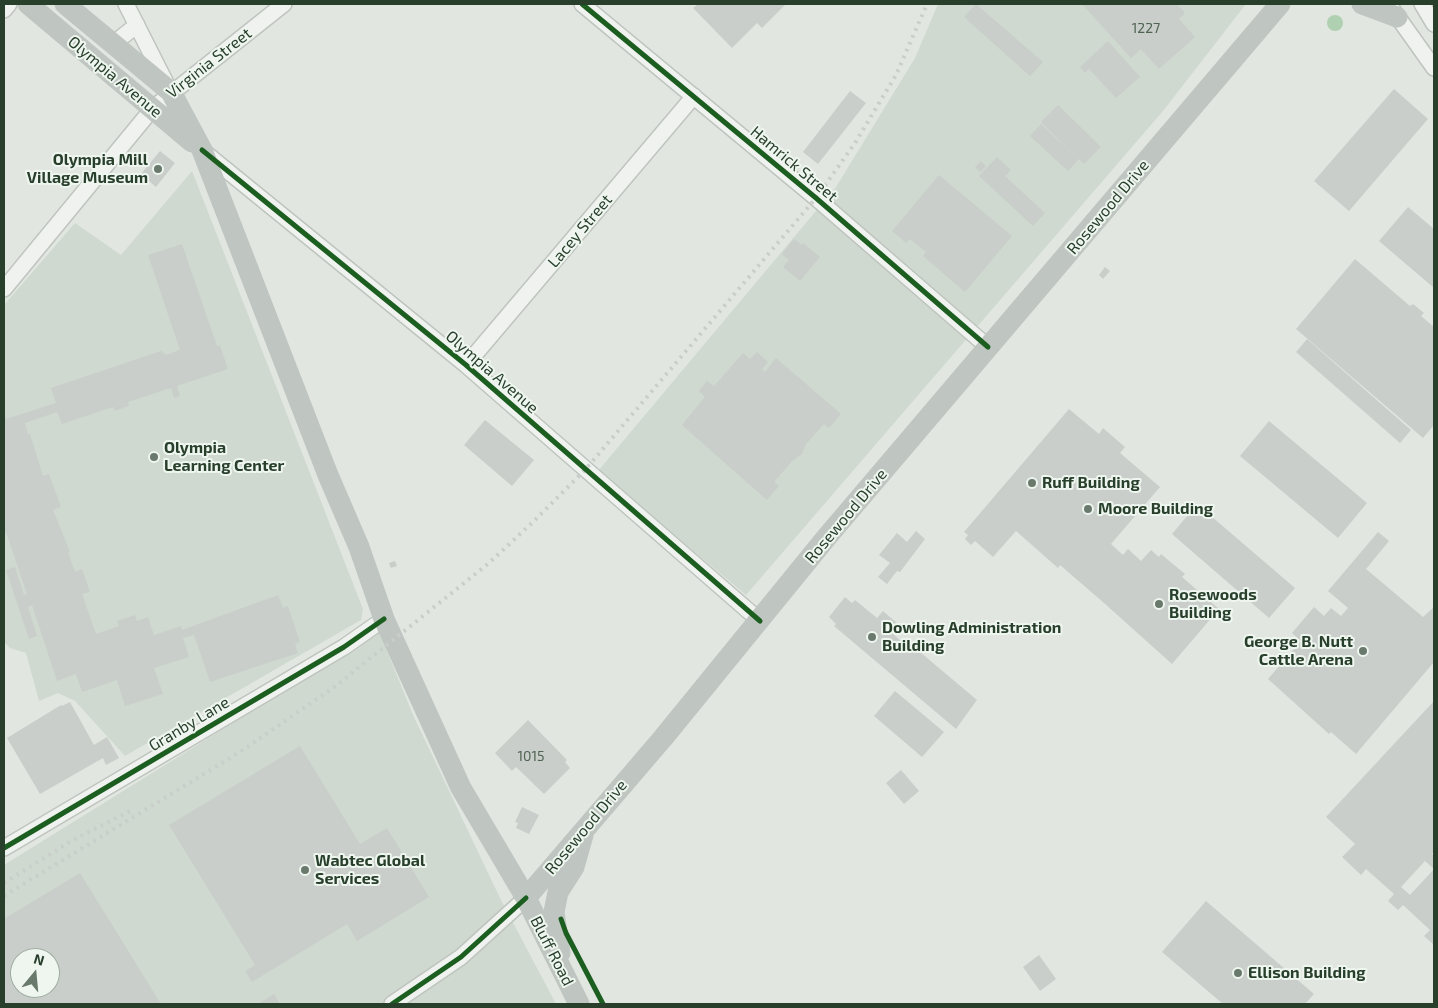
<!DOCTYPE html>
<html>
<head>
<meta charset="utf-8">
<style>
	body { margin:0 }
	#map { position:relative; width:1438px; height:1008px; overflow:hidden; background:#e1e6e1; font-family:"Exo 2",sans-serif }
	canvas { display:block }
	.frame { position:absolute; inset:0; border:5px solid #283f2c; pointer-events:none }
	.north { position:absolute; left:10px; top:948px; width:50px; height:50px; box-sizing:border-box; background:#eef6ef; border:1px solid #9fada1; border-radius:50%; rotate:17deg; font-size:14px; font-weight:700; line-height:20px; text-align:center; color:#283f2c }
	.north::after { content:''; display:block; margin:auto; width:18px; height:22px; background:#69796b; clip-path:polygon(50% 0,100% 100%,50% 72%,0 100%) }
</style>
</head>
<body>
<div id="map">
<canvas width="1438" height="1008"></canvas>
<div class="frame"></div>
<div class="north">N</div>
</div>
<script>
const c = document.querySelector('canvas').getContext('2d');
c.lineJoin = 'round';
function fillPath(path, color) { c.fillStyle = color; c.fill(path, 'evenodd'); }
const shape = rows => new Path2D(rows.map(r => 'M' + r).join(''));
function stroke(path, color, width, dash) { c.strokeStyle = color; c.lineWidth = width; c.lineCap = dash ? 'butt' : 'round'; c.setLineDash(dash || []); c.stroke(path); }
function label(font, color, halo, rows, align = 'center') {
  c.font = font + ' "Exo 2",sans-serif'; c.lineWidth = 4; c.setLineDash([]); c.textBaseline = 'middle'; c.strokeStyle = halo; c.fillStyle = color; for (const [text, x, y, turn = 0] of rows) {
    c.save(); c.translate(x, y); c.rotate((+turn || 0) * Math.PI / 180); c.textAlign = isNaN(turn) ? turn : align; if (halo) c.strokeText(text, 0, 0); c.fillText(text, 0, 0); c.restore();
  }
}
const built = shape([
	[938,4,1246,4,1163,111,746,595,598,471,836,187,915,58],
	[192,171,363,609,361,620,125,756,75,701,58,693,39,701,26,653,10,648,4,642,4,305,75,223,121,255],
	[379,632,414,717,499,896,556,1004,4,1004,4,865],
	[20,958,50,958,50,988,20,988]
]);
const water = shape([
	'1327 23a8 8 0 1 1 16 0a8 8 0 1 1-16 0Z'
]);
const building = shape([
	[698,4,786,4,762,28,757,23,732,48,693,8],
	[976,4,1043,62,1030,76,964,17],
	[1082,4,1177,4,1185,13,1179,19,1195,37,1159,69,1141,49,1131,58],
	[1108,41,1140,77,1116,98,1089,69,1085,73,1080,67],
	[1394,89,1428,119,1349,211,1314,181],
	[850,91,866,103,818,164,803,152],
	[1058,105,1101,147,1084,164,1079,159,1068,171,1030,136,1041,124,1075,156,1041,122],
	[160,151,175,163,156,187,141,174],
	[997,157,1011,170,1005,176,1045,213,1033,226,979,176],
	[981,161,986,166,980,172,975,167],
	[939,175,1012,236,965,292,923,256,926,252,910,239,906,243,892,231],
	[1408,207,1434,229,1434,288,1379,241],
	[794,239,802,245,803,243,820,257,800,281,783,267,789,260,782,254],
	[182,244,217,346,220,345,228,369,177,386,180,396,174,398,171,388,128,402,129,406,120,409,115,411,113,407,62,424,57,412,25,423,28,434,30,434,43,476,49,474,61,507,53,510,70,552,68,552,75,572,82,569,90,592,82,594,96,634,119,626,117,621,135,615,137,621,148,617,154,635,181,626,182,630,278,595,283,608,288,606,300,642,295,644,298,653,210,682,194,635,183,638,189,657,154,668,163,694,125,706,117,680,82,692,76,674,57,681,32,605,28,607,37,636,29,639,6,570,15,567,24,595,27,594,6,532,4,532,4,415,6,419,56,403,51,388,161,351,166,355,180,350,148,255],
	[1355,259,1410,306,1413,304,1424,313,1421,316,1434,327,1434,425,1423,438,1296,329],
	[1105,267,1110,271,1103,279,1099,275],
	[1307,339,1411,430,1400,443,1296,352],
	[757,352,768,362,762,369,765,372,776,358,841,414,829,428,824,424,806,444,802,454,792,461,774,482,779,486,767,500,682,425,705,397,699,391,707,381,714,386,743,353,750,359],
	[1069,409,1099,434,1103,428,1125,447,1120,453,1160,487,1111,544,1123,555,1128,549,1141,561,1151,550,1159,557,1161,554,1185,574,1182,577,1219,609,1172,664,1104,603,1060,565,1058,568,1016,531,993,557,975,541,971,545,965,539,968,535,964,532],
	[485,420,534,460,512,486,464,445],
	[1269,421,1367,503,1338,538,1240,456],
	[1197,504,1295,588,1269,618,1172,534],
	[916,531,925,539,900,572,897,571,887,584,878,577,890,563,879,555,897,533,907,542],
	[1378,532,1389,541,1366,569,1423,617,1434,607,1434,662,1356,754,1331,732,1329,734,1268,679,1301,641,1292,633,1314,607,1324,616,1331,608,1341,616,1348,608,1328,591],
	[395,561,397,566,391,568,389,563],
	[845,597,852,603,855,600,877,618,883,611,897,623,890,631,904,644,903,645,910,651,914,647,977,700,956,729,834,626,836,624,829,617],
	[895,691,944,732,922,757,874,716],
	[1434,701,1434,851,1432,854,1434,856,1434,945,1424,936,1430,930,1403,905,1398,910,1388,901,1394,894,1366,869,1361,875,1342,857,1355,844,1326,817],
	[1425,861,1434,869,1410,895,1401,887],
	[70,702,94,745,107,737,119,758,106,765,103,758,40,794,7,738,61,705,62,706],
	[528,720,567,760,565,762,570,768,544,794,516,767,512,771,495,753],
	[300,746,360,844,387,828,429,897,357,941,347,924,252,982,245,971,255,965,169,825],
	[901,770,919,791,904,804,886,783],
	[522,807,539,815,529,834,516,828,518,823,515,822],
	[80,873,161,1004,4,1004,4,919],
	[20,958,50,958,50,988,20,988],
	[1206,901,1314,994,1305,1004,1223,1004,1162,952],
	[1039,955,1056,979,1040,991,1023,967],
	[274,994,280,1004,258,1004]
]);
const street = shape([
	[126,4,168,87],
	[582,4,816,198,988,347],
	[1422,4,1434,24],
	[1392,9,1434,68],
	[4,10,9,4],
	[113,44,137,25],
	[203,151,466,365,760,621],
	[4,289,153,108,284,4],
	[466,365,694,96],
	[4,848,344,647,384,619],
	[392,1004,461,957,526,898]
]);
const secondary = shape([
	[28,4,192,142],
	[65,4,171,92,202,150,328,475,359,547,384,619,461,788,526,898,579,1004],
	[1362,4,1397,17],
	[526,898,663,738,826,538,1280,4],
	[560,953,554,912,558,892,574,867,583,835]
]);
const rail = shape([
	[4,883,73,840,132,810],
	[4,896,240,752,337,685,489,563,534,521,585,470,816,198,855,143,896,75,927,4]
]);
const cycleway = shape([
	[582,4,816,198,988,347],
	[202,150,466,365,760,621],
	[4,848,344,647,384,619],
	[561,919,566,933,603,1004],
	[392,1004,461,957,526,898]
]);
const markers = [
	[158,169,5,"#69796b"],
	[154,457,5,"#69796b"],
	[1032,483,5,"#69796b"],
	[1088,509,5,"#69796b"],
	[1159,604,5,"#69796b"],
	[872,637,5,"#69796b"],
	[1363,651,5,"#69796b"],
	[305,870,5,"#69796b"],
	[1238,973,5,"#69796b"]
];
const numberNames = [
	["1227",1146,28],
	["1015",531,756]
];
const streetNames = [
	["Virginia Street",209,63,-38],
	["Olympia Avenue",115,77,40],
	["Hamrick Street",794,164,40],
	["Rosewood Drive",1108,207,-50],
	["Lacey Street",580,231,-50],
	["Olympia Avenue",492,372,41],
	["Rosewood Drive",846,516,-50],
	["Granby Lane",189,724,-31],
	["Rosewood Drive",586,827,-50],
	["Bluff Road",552,951,63]
];
const poiNames = [
	["Olympia Mill",148,160,"right"],
	["Village Museum",148,178,"right"],
	["Olympia",164,448],
	["Learning Center",164,466],
	["Ruff Building",1042,483],
	["Moore Building",1098,509],
	["Rosewoods",1169,595],
	["Building",1169,613],
	["Dowling Administration",882,628],
	["Building",882,646],
	["George B. Nutt",1353,642,"right"],
	["Cattle Arena",1353,660,"right"],
	["Wabtec Global",315,861],
	["Services",315,879],
	["Ellison Building",1248,973]
];
fillPath(built, '#cfd9d0');
fillPath(water, '#afd1b2');
fillPath(building, '#c9ceca');
stroke(street, '#bfc4bf', 18);
stroke(street, '#f0f2f0', 15);
stroke(secondary, '#bfc5c0', 21);
stroke(rail, '#c9ceca', 4, [2.5, 5]);
stroke(cycleway, '#1b5e20', 5);
for (const [x, y, r, color] of markers) { const dot = new Path2D(); dot.arc(x, y, r, 0, 2 * Math.PI); c.fillStyle = color; c.fill(dot); stroke(dot, '#eef6ef', 2); }
label('14px', '#516454', null, numberNames);
label('16px', '#283f2c', '#eef6ef', streetNames);
label('bold 16px', '#283f2c', '#eef6ef', poiNames, 'left');
</script>
</body>
</html>
